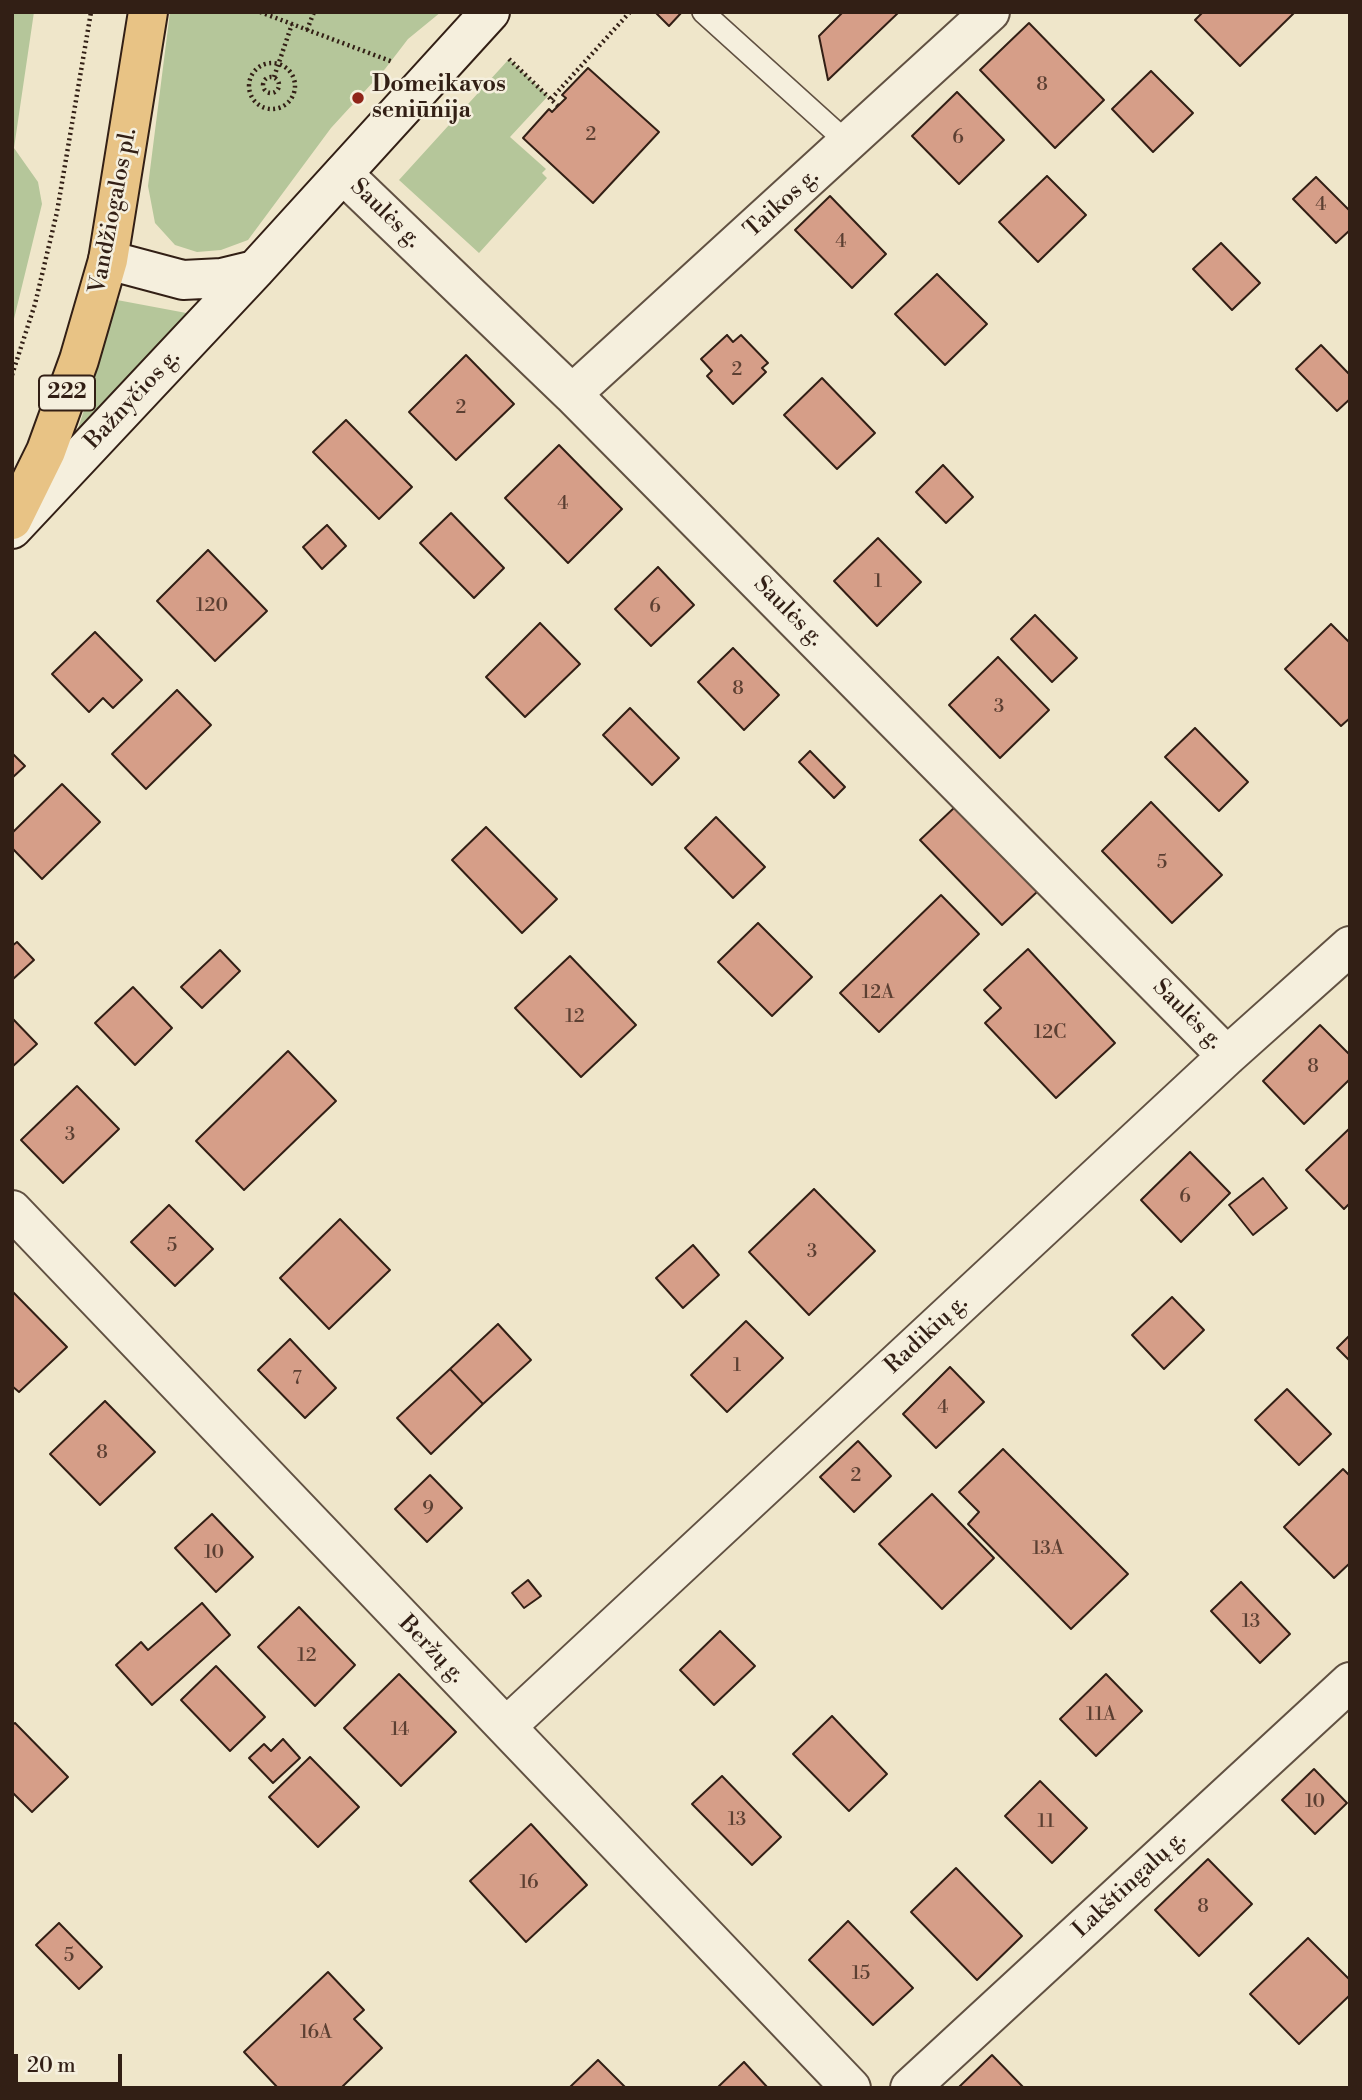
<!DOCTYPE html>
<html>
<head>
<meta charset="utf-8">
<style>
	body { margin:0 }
	#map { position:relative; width:1362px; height:2100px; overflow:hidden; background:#efe6ca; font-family:"Libre Bodoni",serif }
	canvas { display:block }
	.frame { position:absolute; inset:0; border:14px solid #321f15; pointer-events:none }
	.scale { position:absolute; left:14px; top:2054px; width:108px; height:32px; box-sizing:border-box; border:4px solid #321f15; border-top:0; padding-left:9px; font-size:21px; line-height:24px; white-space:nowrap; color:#321f15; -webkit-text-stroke:5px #f5efdd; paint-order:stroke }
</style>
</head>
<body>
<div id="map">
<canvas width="1362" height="2100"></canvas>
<div class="frame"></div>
<div class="scale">20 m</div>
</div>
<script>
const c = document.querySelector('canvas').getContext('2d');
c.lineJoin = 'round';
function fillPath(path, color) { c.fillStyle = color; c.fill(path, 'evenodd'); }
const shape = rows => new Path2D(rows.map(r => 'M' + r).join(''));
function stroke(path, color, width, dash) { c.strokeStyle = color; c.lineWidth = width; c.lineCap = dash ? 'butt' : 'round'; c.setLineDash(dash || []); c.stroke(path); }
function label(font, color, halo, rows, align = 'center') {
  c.font = font + ' "Libre Bodoni",serif'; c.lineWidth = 5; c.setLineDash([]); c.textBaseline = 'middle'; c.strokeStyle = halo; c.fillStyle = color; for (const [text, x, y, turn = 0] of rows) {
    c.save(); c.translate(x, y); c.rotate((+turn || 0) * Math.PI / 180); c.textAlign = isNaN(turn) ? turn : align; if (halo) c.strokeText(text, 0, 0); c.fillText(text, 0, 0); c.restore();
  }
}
const green = shape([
	[12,12,34,12,14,148,38,182,42,204,12,327],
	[170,12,441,12,408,39,385,69,331,128,248,240,221,250,197,252,175,245,155,223,148,186],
	[509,59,548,96,510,137,546,169,542,173,547,178,479,253,399,180],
	[117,300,197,315,68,459,90,392]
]);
const building = shape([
	[655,12,682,12,669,26,655,12],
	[843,12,899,12,828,80,819,36,843,12],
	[1203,12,1295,12,1240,66,1195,20,1203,12],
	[1029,23,1104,100,1055,148,980,70,1029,23],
	[588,68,659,132,593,203,523,138,549,109,552,112,566,98,562,95,588,68],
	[1151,71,1193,113,1153,152,1112,109,1151,71],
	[957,92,1004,140,959,184,912,136,957,92],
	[1047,176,1086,215,1038,262,999,222,1047,176],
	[1316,177,1350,211,1350,230,1336,243,1293,199,1316,177],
	[830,196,886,254,852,288,795,230,830,196],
	[1221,243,1260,283,1232,310,1193,269,1221,243],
	[937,274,987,324,945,365,895,314,937,274],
	[727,335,733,342,741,335,768,363,762,368,766,372,733,404,707,376,712,371,701,359,727,335],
	[1321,345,1350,375,1350,399,1337,411,1296,369,1321,345],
	[466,355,514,404,456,460,409,412,466,355],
	[822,378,875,433,837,469,784,415,822,378],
	[346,420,412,487,379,519,313,452,346,420],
	[559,445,622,509,568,563,505,498,559,445],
	[943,465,973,497,946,523,916,492,943,465],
	[451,513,504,568,474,598,420,543,451,513],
	[327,525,346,546,322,569,303,547,327,525],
	[878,538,921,582,877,626,834,581,878,538],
	[208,550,267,611,215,661,157,601,208,550],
	[658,567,694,605,651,646,615,609,658,567],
	[1035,615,1077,658,1052,682,1011,639,1035,615],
	[540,623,580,664,525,717,486,677,540,623],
	[1331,624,1350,643,1350,718,1341,726,1285,669,1331,624],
	[95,632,142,680,113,708,103,698,89,712,52,674,95,632],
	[733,648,779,695,744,730,698,682,733,648],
	[998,657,1049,710,1000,758,949,705,998,657],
	[177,690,211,725,146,789,112,754,177,690],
	[630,708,679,758,652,785,603,735,630,708],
	[1195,728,1248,782,1219,811,1165,757,1195,728],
	[810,751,845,787,834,798,799,762,810,751],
	[12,753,25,766,12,778,12,753],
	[62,784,100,822,42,879,12,848,12,833,62,784],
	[1151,802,1222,875,1172,923,1102,851,1151,802],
	[955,807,1038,891,1002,925,920,840,955,807],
	[716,817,765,867,733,898,685,848,716,817],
	[486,827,557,899,522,933,452,860,486,827],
	[941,895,979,934,879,1032,840,993,941,895],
	[758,923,812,977,772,1016,718,962,758,923],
	[17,942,34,960,12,980,12,946,17,942],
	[1028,949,1115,1043,1056,1098,985,1023,1001,1008,984,990,1028,949],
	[220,950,240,971,202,1008,181,987,220,950],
	[570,956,636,1025,581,1077,515,1008,570,956],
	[133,987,172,1028,135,1065,95,1023,133,987],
	[12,1018,37,1044,12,1067,12,1018],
	[1320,1025,1350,1055,1350,1079,1304,1124,1263,1081,1320,1025],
	[288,1051,336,1101,244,1190,196,1141,288,1051],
	[77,1086,119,1129,63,1183,21,1140,77,1086],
	[1350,1128,1350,1203,1344,1209,1306,1170,1350,1128],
	[1190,1152,1230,1193,1181,1242,1141,1200,1190,1152],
	[1263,1178,1287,1208,1253,1235,1229,1205,1263,1178],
	[814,1189,875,1251,809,1315,749,1252,814,1189],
	[169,1205,213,1249,175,1286,131,1242,169,1205],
	[340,1219,390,1270,329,1329,280,1278,340,1219],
	[693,1245,719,1275,683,1308,656,1278,693,1245],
	[12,1291,67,1347,19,1392,12,1386,12,1291],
	[1172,1297,1204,1330,1164,1369,1132,1335,1172,1297],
	[746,1321,783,1358,727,1412,691,1375,746,1321],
	[498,1324,531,1360,483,1404,450,1369,498,1324],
	[1350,1335,1350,1361,1337,1348,1350,1335],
	[290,1339,336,1388,305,1418,258,1370,290,1339],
	[950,1367,984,1402,936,1448,903,1414,950,1367],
	[450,1369,483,1404,431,1454,397,1418,450,1369],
	[1287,1389,1331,1434,1299,1465,1255,1420,1287,1389],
	[105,1401,155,1452,100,1505,50,1454,105,1401],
	[858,1441,891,1476,854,1512,820,1477,858,1441],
	[1003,1449,1128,1574,1071,1629,968,1524,979,1512,959,1492,1003,1449],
	[1343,1469,1350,1476,1350,1563,1334,1578,1284,1527,1343,1469],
	[430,1475,462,1508,427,1542,395,1509,430,1475],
	[932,1494,994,1558,942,1609,879,1544,932,1494],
	[212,1514,253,1557,216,1592,175,1548,212,1514],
	[528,1580,541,1596,524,1608,512,1593,528,1580],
	[1241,1582,1290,1634,1260,1663,1211,1611,1241,1582],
	[202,1603,230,1635,152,1705,116,1665,141,1642,148,1650,202,1603],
	[299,1607,355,1665,315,1706,258,1647,299,1607],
	[720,1631,755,1666,714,1705,680,1670,720,1631],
	[216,1666,265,1717,230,1751,181,1700,216,1666],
	[399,1674,456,1732,401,1786,344,1728,399,1674],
	[1106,1674,1142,1711,1096,1756,1060,1719,1106,1674],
	[832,1716,887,1774,849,1811,793,1754,832,1716],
	[15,1723,68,1777,32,1812,12,1792,12,1725,15,1723],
	[283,1739,300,1758,273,1783,249,1758,264,1744,271,1751,283,1739],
	[310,1757,359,1807,318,1847,269,1797,310,1757],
	[1314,1769,1347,1803,1315,1834,1282,1800,1314,1769],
	[722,1776,781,1837,752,1865,692,1804,722,1776],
	[1040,1781,1087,1828,1052,1863,1005,1816,1040,1781],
	[531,1824,587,1885,526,1942,470,1881,531,1824],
	[1208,1859,1252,1904,1199,1956,1155,1910,1208,1859],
	[956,1868,1022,1936,977,1980,911,1912,956,1868],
	[848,1921,913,1988,873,2025,809,1960,848,1921],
	[59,1923,102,1967,79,1989,36,1945,59,1923],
	[1308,1938,1350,1980,1350,1995,1299,2044,1250,1994,1308,1938],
	[328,1972,364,2010,354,2019,382,2048,341,2088,278,2088,244,2052,328,1972],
	[992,2055,1024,2088,958,2088,992,2055],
	[598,2060,626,2088,569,2088,598,2060],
	[744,2062,768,2088,717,2088,744,2062]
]);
const path = shape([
	[260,12,393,62],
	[307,30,314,12],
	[509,59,558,106],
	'249 86a23 23 0 1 1 46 0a23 23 0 1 1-46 0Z',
	[274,77,292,24],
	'263 85a8 8 0 1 1 16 0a8 8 0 1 1-16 0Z',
	[551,99,630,12],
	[12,375,35,304,57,212,91,12]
]);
const service = shape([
	[703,12,849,144]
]);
const minor = shape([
	[343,174,572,394,1227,1056],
	[572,394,990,12],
	[12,1210,851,2088],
	[507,1726,1227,1056,1350,946],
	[910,2088,1350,1682]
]);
const secondary = shape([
	[108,260,183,280,222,278,255,270],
	[12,529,255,270,490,12]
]);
const primary = shape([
	[12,520,46,451,79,360,108,260,148,12]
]);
const markers = [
	[358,98,7,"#8f2418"]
];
const numberNames = [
	["8",1042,85],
	["2",591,135],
	["6",958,138],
	["4",1321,205],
	["4",841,242],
	["2",737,370],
	["2",461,408],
	["4",563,504],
	["1",878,582],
	["120",212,606],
	["6",655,607],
	["8",738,689],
	["3",999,707],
	["5",1162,863],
	["12A",878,993],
	["12",575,1017],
	["12C",1050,1033],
	["8",1313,1067],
	["3",70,1135],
	["6",1185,1197],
	["5",172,1246],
	["3",812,1252],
	["1",737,1366],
	["7",297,1379],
	["4",943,1408],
	["8",102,1453],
	["2",856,1476],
	["9",428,1509],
	["13A",1048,1549],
	["10",214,1553],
	["13",1251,1622],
	["12",307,1656],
	["11A",1101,1715],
	["14",400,1730],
	["10",1315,1802],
	["13",737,1820],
	["11",1046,1822],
	["16",529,1883],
	["8",1203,1907],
	["5",69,1956],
	["15",861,1974],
	["16A",316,2033]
];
const shields = [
	[67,393,56]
];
const shieldNames = [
	["222",67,393]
];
const poiNames = [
	["Domeikavos",372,85],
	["seniūnija",372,111]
];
const streetNames = [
	["Taikos g.",782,204,-42],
	["Vandžiogalos pl.",114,211,-79],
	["Saulės g.",385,214,44],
	["Bažnyčios g.",133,400,-47],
	["Saulės g.",788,612,45],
	["Saulės g.",1187,1015,45],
	["Radikių g.",927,1335,-43],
	["Beržų g.",431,1650,46],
	["Lakštingalų g.",1130,1885,-43]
];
fillPath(green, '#b5c69a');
fillPath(building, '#d69e88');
stroke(building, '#321f15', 2);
stroke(service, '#615142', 24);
stroke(minor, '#615142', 42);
stroke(secondary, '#321f15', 42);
stroke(primary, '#321f15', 42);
stroke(path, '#321f15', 4.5, [2, 3.5]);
stroke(service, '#f5efdd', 21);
stroke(minor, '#f5efdd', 38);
stroke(secondary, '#f5efdd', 38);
stroke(primary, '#e8c385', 38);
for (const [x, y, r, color] of markers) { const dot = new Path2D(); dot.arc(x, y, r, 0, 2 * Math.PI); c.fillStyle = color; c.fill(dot); stroke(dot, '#f5efdd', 2.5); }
label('19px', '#5b3f32', null, numberNames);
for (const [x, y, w] of shields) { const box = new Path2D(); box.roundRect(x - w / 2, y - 17.5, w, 35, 5); c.fillStyle = '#f5efdd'; c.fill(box); stroke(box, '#321f15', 2); }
label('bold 21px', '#321f15', null, shieldNames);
label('bold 23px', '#321f15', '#f5efdd', poiNames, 'left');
label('23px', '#321f15', '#f5efdd', streetNames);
</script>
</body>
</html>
